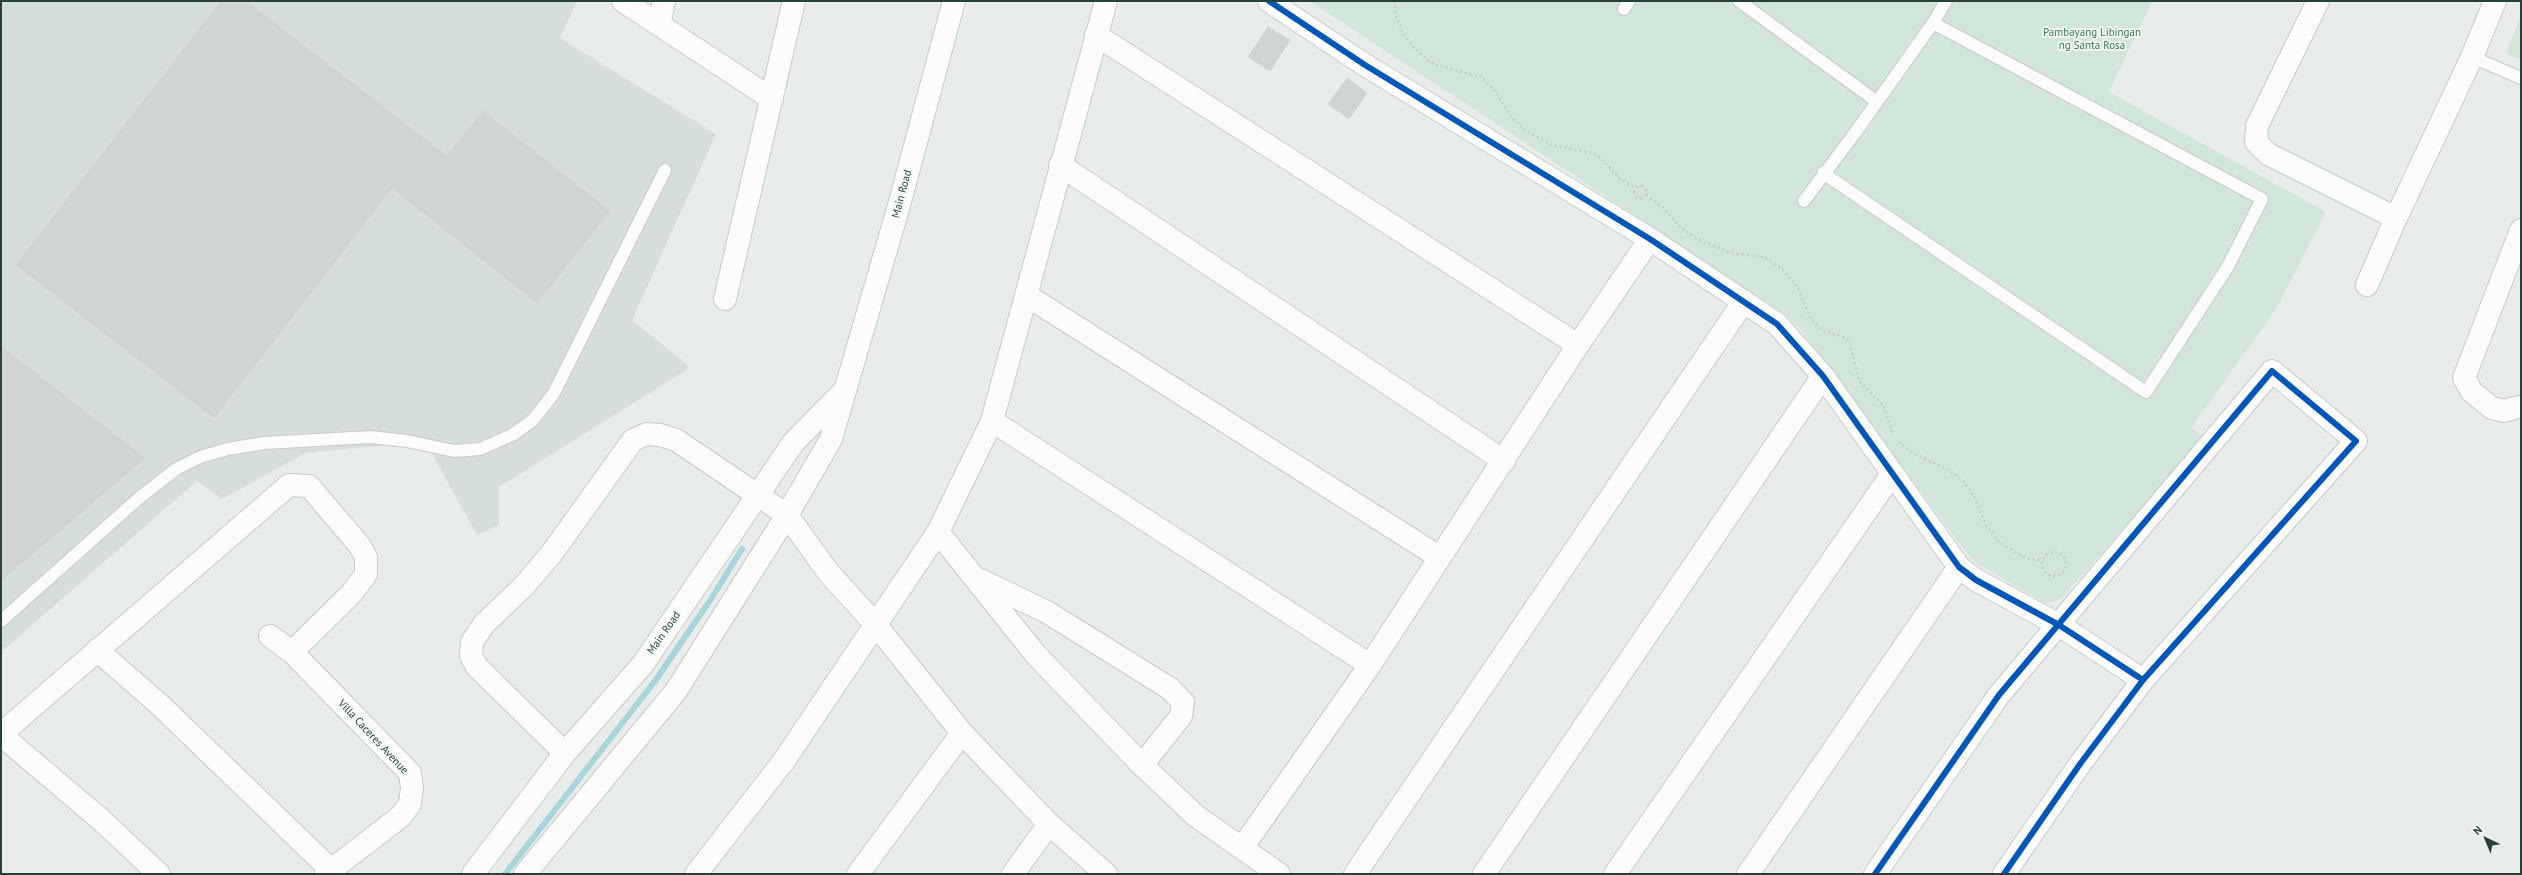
<!DOCTYPE html>
<html>
<head>
<meta charset="utf-8">
<style>
	body { margin:0 }
	#map { position:relative; width:2522px; height:875px; overflow:hidden; background:#e8edeb; font-family:"PT Sans",sans-serif }
	canvas { display:block }
	.frame { position:absolute; inset:0; border:2px solid #24423a; pointer-events:none }
	.north { position:absolute; left:2466px; top:819px; width:40px; height:40px; -webkit-text-stroke:3px #f7fbf9; paint-order:stroke; rotate:316deg; font-size:11px; font-weight:700; line-height:16px; text-align:center; color:#24423a }
	.north::after { content:''; display:block; margin:auto; width:14px; height:18px; background:#24423a; clip-path:polygon(50% 0,100% 100%,50% 72%,0 100%) }
</style>
</head>
<body>
<div id="map">
<canvas width="2522" height="875"></canvas>
<div class="frame"></div>
<div class="north">N</div>
</div>
<script>
const c = document.querySelector('canvas').getContext('2d');
c.lineJoin = 'round';
function fillPath(path, color) { c.fillStyle = color; c.fill(path, 'evenodd'); }
const shape = rows => new Path2D(rows.map(r => 'M' + r).join(''));
function stroke(path, color, width, dash) { c.strokeStyle = color; c.lineWidth = width; c.lineCap = dash ? 'butt' : 'round'; c.setLineDash(dash || []); c.stroke(path); }
function label(font, color, halo, rows, align = 'center') {
  c.font = font + ' "PT Sans",sans-serif'; c.lineWidth = 3.5; c.setLineDash([]); c.textBaseline = 'middle'; c.strokeStyle = halo; c.fillStyle = color; for (const [text, x, y, turn = 0] of rows) {
    c.save(); c.translate(x, y); c.rotate((+turn || 0) * Math.PI / 180); c.textAlign = isNaN(turn) ? turn : align; if (halo) c.strokeText(text, 0, 0); c.fillText(text, 0, 0); c.restore();
  }
}
const built = shape([
	[1,1,577,1,560,38,716,134,632,320,689,366,685,371,499,487,499,525,477,535,430,450,409,443,306,453,222,499,197,481,1,652]
]);
const green = shape([
	[1310,1,2152,1,2109,92,2326,212,2277,308,2192,427,2204,437,2063,597,2054,602,2045,603,1979,565,1968,555,1800,329,1787,316],
	[2521,16,2521,60,2506,53]
]);
const stream = shape([
	[505,874,655,681,711,599,742,549]
]);
const building = shape([
	[221,1,246,1,447,156,483,111,610,211,537,303,392,188,214,418,16,265,221,1],
	[1268,27,1290,40,1270,71,1248,57,1268,27],
	[1347,78,1367,93,1349,119,1328,104,1347,78],
	[1,346,145,458,1,581,1,346]
]);
const path = shape([
	[1394,1,1396,16,1403,33,1414,48,1428,60,1436,65,1482,77,1495,91,1512,118,1526,131,1552,145,1592,153,1601,158,1620,179,1635,188],
	'1634 192a6 6 0 1 1 12 0a6 6 0 1 1-12 0Z',
	[1646,195,1663,208,1681,228,1701,241,1731,253,1764,257,1781,268,1797,286,1811,319,1817,326,1824,331,1846,338,1850,344,1859,381,1884,406,1893,435],
	[1899,442,1915,454,1950,471,1962,480,1973,494,1986,525,1998,541,2025,558,2043,561],
	'2042 564a12 12 0 1 1 24 0a12 12 0 1 1-24 0Z'
]);
const service = shape([
	[1739,1,1876,101],
	[1624,9,1629,1],
	[2472,57,2521,78],
	[1823,173,2146,392,2227,268,2262,199,1933,23],
	[1804,201,1855,133,1933,23,1946,1],
	[1,621,139,498,176,469,200,457,228,449,264,443,370,437,407,441,454,451,480,449,512,435,533,420,554,393,665,170]
]);
const minor = shape([
	[623,1,772,99],
	[1269,1,1365,65,1650,239,1777,324,1823,376,1959,567,1976,580,2059,625,2143,680],
	[2318,1,2257,126,2256,142,2268,154,2396,218],
	[659,25,664,1],
	[1096,35,1578,345],
	[1060,165,1504,461],
	[2367,285,2396,218,2472,57,2495,1],
	[1026,295,1439,557],
	[725,299,794,1],
	[2518,407,2504,411,2492,408,2472,392,2464,378,2521,230],
	[992,421,1370,665],
	[938,532,1036,655,1142,765,1196,816,1279,874],
	[980,580,1047,612,1169,688,1183,702,1181,716,1142,765],
	[270,636,292,652,410,773,412,788,410,804,400,817,326,874],
	[97,650,160,705,331,870],
	[1,734,289,485,309,486,360,546,366,557,366,574,352,593,292,652],
	[1,735,100,819,159,874],
	[565,753,477,667,471,656,472,642,484,624,523,587,552,553,633,440,647,434,660,435,676,440,787,515,828,572,876,625,962,733,1049,824,1106,874],
	[1242,848,1370,665,1578,345,1650,239],
	[473,874,565,753,643,664,793,443,844,391],
	[525,874,676,691,787,515,831,439,898,209,954,1],
	[696,874,783,762,938,532,992,421,1106,1],
	[858,874,962,733],
	[1013,874,1049,824],
	[1355,874,1744,301],
	[1484,874,1823,376],
	[1615,874,1892,474],
	[1748,874,1959,567],
	[1875,874,1999,695,2272,371,2356,441,2143,680,2080,764,2004,874]
]);
const cycleway = shape([
	[1269,1,1365,65,1650,239,1777,324,1823,376,1959,567,1976,580,2059,625,2143,680],
	[1875,874,1999,695,2272,371,2356,441,2143,680,2080,764,2004,874]
]);
const parkNames = [
	["Pambayang Libingan",2092,33],
	["ng Santa Rosa",2092,46]
];
const streetNames = [
	["Main Road",902,194,-75],
	["Main Road",664,633,-55],
	["Villa Caceres Avenue",373,737,47]
];
fillPath(built, '#d6dedb');
fillPath(green, '#d1e6d8');
stroke(stream, '#a9d4db', 6);
fillPath(building, '#cfd4d2');
stroke(building, '#d1d6d4', 1);
stroke(service, '#c5cac8', 14);
stroke(minor, '#c5cac8', 24);
stroke(path, '#c3ccca', 2.5, [2, 3]);
stroke(service, '#fcfcfc', 12);
stroke(minor, '#fcfcfc', 22);
stroke(cycleway, '#0057b8', 6);
label('11px', '#2d7a4b', '#f7fbf9', parkNames);
label('11px', '#24423a', '#f7fbf9', streetNames);
</script>
</body>
</html>
